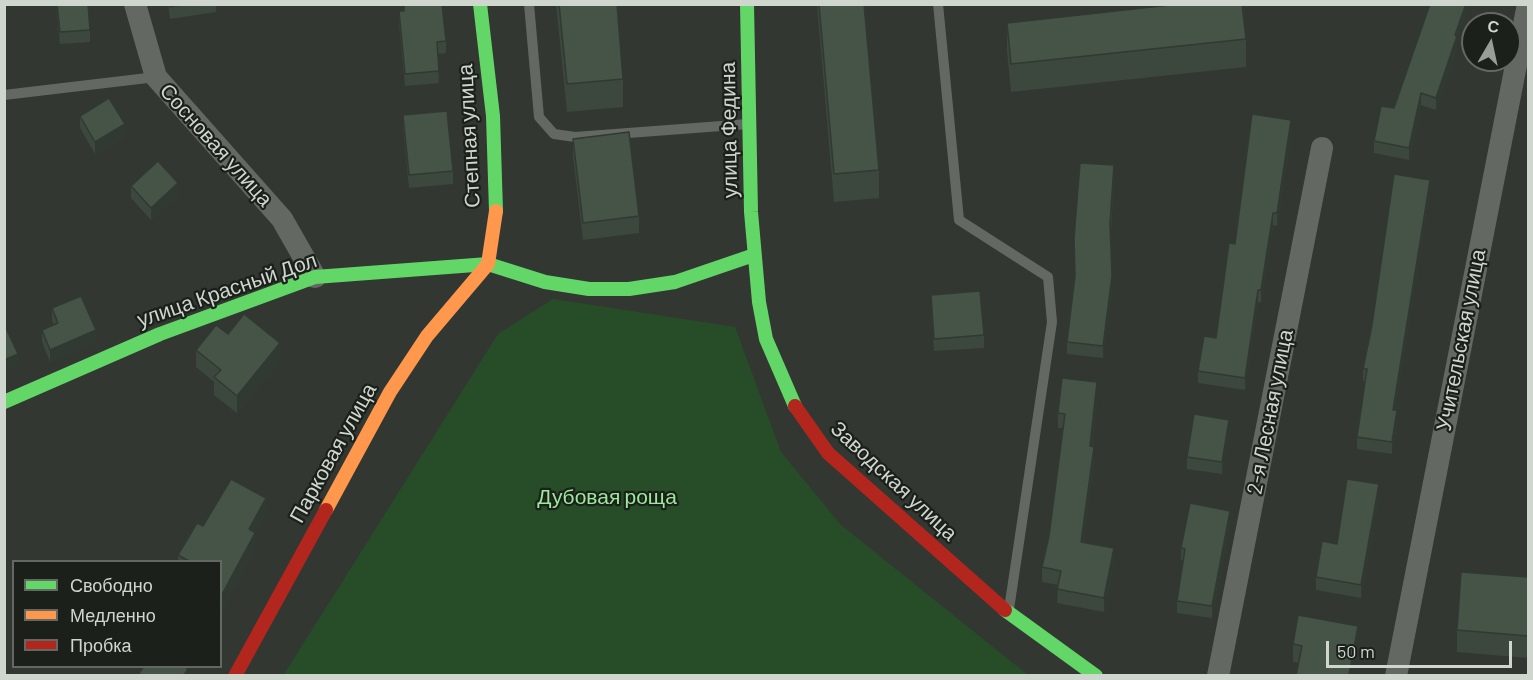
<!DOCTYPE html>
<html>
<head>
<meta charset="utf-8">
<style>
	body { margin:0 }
	#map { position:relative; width:1533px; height:680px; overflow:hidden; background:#323732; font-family:Barlow,sans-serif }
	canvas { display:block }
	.frame { position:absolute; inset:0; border:6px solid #ced6ce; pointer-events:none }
	.legend { position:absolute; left:12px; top:560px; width:210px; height:108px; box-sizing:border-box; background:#1b201a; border:2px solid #636962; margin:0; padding:8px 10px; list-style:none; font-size:18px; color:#ced6ce }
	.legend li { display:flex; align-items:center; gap:12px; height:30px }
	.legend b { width:30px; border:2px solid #636962 }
	.north { position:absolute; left:1461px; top:12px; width:60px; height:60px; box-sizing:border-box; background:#1b201a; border:2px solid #636962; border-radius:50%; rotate:9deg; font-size:16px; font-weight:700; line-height:24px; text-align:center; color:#ced6ce }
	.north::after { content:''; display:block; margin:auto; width:21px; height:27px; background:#979e97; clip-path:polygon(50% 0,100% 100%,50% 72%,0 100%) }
	.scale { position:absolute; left:1326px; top:641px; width:186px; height:27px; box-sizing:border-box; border:3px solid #ced6ce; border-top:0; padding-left:8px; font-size:18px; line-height:21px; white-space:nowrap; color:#ced6ce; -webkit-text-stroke:4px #1b201a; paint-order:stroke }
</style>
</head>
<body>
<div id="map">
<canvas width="1533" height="680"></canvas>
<div class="frame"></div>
<ul class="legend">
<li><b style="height:8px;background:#63d668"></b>Свободно</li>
<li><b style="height:8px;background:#ff974d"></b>Медленно</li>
<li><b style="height:8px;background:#b3261e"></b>Пробка</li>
</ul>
<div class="north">С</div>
<div class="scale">50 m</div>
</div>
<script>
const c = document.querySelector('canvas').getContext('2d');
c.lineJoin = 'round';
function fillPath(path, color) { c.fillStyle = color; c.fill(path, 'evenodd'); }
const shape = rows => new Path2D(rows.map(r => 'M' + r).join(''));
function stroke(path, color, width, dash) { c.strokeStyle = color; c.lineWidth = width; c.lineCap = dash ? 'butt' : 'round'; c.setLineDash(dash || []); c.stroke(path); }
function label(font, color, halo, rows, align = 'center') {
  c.font = font + ' Barlow,sans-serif'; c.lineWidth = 4.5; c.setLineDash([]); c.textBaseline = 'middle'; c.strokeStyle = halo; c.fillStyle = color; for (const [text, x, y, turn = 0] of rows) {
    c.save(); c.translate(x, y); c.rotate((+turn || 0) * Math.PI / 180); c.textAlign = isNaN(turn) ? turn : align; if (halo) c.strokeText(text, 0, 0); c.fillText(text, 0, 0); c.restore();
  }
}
const green = shape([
	[553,299,735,327,781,452,841,525,1028,675,283,676,498,334]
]);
const lane = shape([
	[529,4,539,117,554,134,575,137,748,124],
	[938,4,959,220,1048,277,1052,322,1009,609],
	[4,95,156,77]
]);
const street = shape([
	[135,4,156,77,282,219,315,277],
	[1218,676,1322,148],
	[1396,676,1528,4]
]);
const fast = shape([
	[480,4,493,116,496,211],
	[747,4,751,212,759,302,766,339,795,406],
	[4,402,160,334,315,277,488,264,545,282,589,289,629,289,675,282,754,255],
	[1005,610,1096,676]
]);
const slow = shape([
	[326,510,390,392,427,336,488,264,496,211]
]);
const jam = shape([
	[795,406,828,453,1005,610],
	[235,676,326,510]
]);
const wall = shape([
	[56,4,88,4,90,30,90,42,60,44],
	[168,4,216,4,216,12,170,19],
	[403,4,442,4,446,41,446,53,438,54,439,83,405,86,399,23,399,11,404,11],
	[556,4,617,4,623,79,623,107,567,112],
	[817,4,864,4,879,170,879,198,834,202],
	[1007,23,1246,39,1246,67,1011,92,1007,51],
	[1457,40,1457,48,1436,110,1421,105,1409,160,1374,153,1374,141,1394,108],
	[403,115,453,171,453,184,409,188,403,127],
	[80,116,125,136,95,154,80,128],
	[1291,132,1277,226,1273,225,1261,302,1258,302,1245,390,1198,383,1198,371,1216,338,1235,244],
	[573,139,639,216,639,233,583,240,573,156],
	[1114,177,1111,232,1112,288,1103,358,1067,354,1067,342,1075,278],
	[131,186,178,195,151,220,131,198],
	[1430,192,1395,410,1397,422,1392,454,1357,449,1357,437,1365,381,1363,381,1363,369],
	[931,295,984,335,984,348,934,351],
	[52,308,96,342,50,362,42,342,42,330,54,325,52,320],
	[228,334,280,361,237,413,214,395,214,382,196,367,196,350],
	[1097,397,1092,446,1094,461,1083,543,1114,563,1104,612,1057,603,1058,585,1042,582,1042,567,1049,536,1063,428,1058,428,1058,413],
	[1229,432,1222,474,1187,469,1187,457],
	[1379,496,1361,598,1316,590,1316,577,1337,544],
	[266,514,255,533,255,548,220,614,220,561,178,561,178,555,203,526],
	[1230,523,1212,618,1177,613,1177,601,1183,561,1181,560,1181,548],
	[1528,577,1528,658,1457,652,1457,630],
	[1358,643,1299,663,1293,662,1293,644]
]);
const shadedWall = shape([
	[1466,4,1470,4,1457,40,1457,48,1436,110,1436,98,1455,35],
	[1421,93,1421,105,1409,160,1409,148],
	[1291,120,1291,132,1277,226,1277,213],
	[125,124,125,136,95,154,95,142],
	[1114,165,1114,177,1110,235,1110,223],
	[1430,180,1430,192,1393,422,1393,410],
	[178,183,178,195,151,220,151,208],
	[1273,213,1273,225,1261,302,1261,290],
	[1112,276,1112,288,1103,358,1103,346],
	[1258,290,1258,302,1245,390,1245,378],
	[96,330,96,342,50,362,50,350],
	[280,343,280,361,237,413,237,396],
	[18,354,18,366,4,372,4,360],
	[1097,382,1097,397,1090,461,1090,446],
	[1397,410,1397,422,1392,454,1392,442],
	[1229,420,1229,432,1222,474,1222,462],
	[1094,447,1094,461,1081,557,1081,542],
	[1379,484,1379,496,1361,598,1361,585],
	[266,498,266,514,249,544,249,529],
	[1230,511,1230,523,1212,618,1212,606],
	[255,533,255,548,220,614,220,598],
	[1114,548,1114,563,1104,612,1104,598],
	[1358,626,1358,643,1352,675,1349,675]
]);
const building = shape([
	[57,4,88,4,90,30,60,32,57,4],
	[170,4,188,4,170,7,170,4],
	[404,4,442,4,446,41,437,42,439,71,405,74,399,11,404,11,404,4],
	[559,4,617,4,623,79,567,84,559,4],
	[819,4,864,4,879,170,834,174,819,4],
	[1179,4,1242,4,1246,39,1011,64,1007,23,1179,4],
	[1430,4,1466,4,1455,35,1457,36,1436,98,1421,93,1409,148,1374,141,1381,106,1394,108,1430,4],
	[109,98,125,124,95,142,80,116,109,98],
	[447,111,453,171,409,175,403,115,447,111],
	[1252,114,1291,120,1277,213,1273,213,1261,290,1258,290,1245,378,1198,371,1204,336,1216,338,1229,243,1235,244,1252,114],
	[629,132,639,216,583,223,573,139,629,132],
	[158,161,178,183,151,208,131,186,158,161],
	[1080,163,1114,165,1110,223,1112,276,1103,346,1067,342,1075,276,1074,238,1080,163],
	[1394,174,1430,180,1393,410,1397,410,1392,442,1357,437,1367,369,1363,369,1372,325,1394,174],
	[980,291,984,335,934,339,931,295,980,291],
	[81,296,96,330,50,350,42,330,58,323,52,308,81,296],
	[244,314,280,343,237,396,214,377,221,370,196,350,216,325,228,334,244,314],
	[4,324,18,354,4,360,4,324],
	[1062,378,1097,382,1090,446,1094,447,1081,542,1114,548,1104,598,1057,589,1061,571,1042,567,1049,536,1065,414,1058,413,1062,378],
	[1194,414,1229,420,1222,462,1187,457,1194,414],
	[231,479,266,498,249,529,255,533,220,598,220,561,189,561,178,555,197,523,203,526,231,479],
	[1347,479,1379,484,1361,585,1316,577,1322,541,1337,544,1347,479],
	[1190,503,1230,511,1212,606,1177,601,1185,549,1181,548,1190,503],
	[1461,572,1528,577,1528,636,1457,630,1461,572],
	[1298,615,1358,626,1349,675,1296,675,1302,646,1293,644,1298,615],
	[144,666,184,666,188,669,184,675,138,675,144,666]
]);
const streetNames = [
	["улица Федина",729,130,-91],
	["Степная улица",469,136,-93],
	["Сосновая улица",216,145,48],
	["улица Красный Дол",227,290,-19],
	["Учительская улица",1461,340,-79],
	["2-я Лесная улица",1270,412,-79],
	["Парковая улица",333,453,-61],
	["Заводская улица",894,481,43]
];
const parkNames = [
	["Дубовая роща",607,497]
];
fillPath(green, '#274d28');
stroke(lane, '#646863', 10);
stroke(street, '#646863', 22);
stroke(fast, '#63d668', 14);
stroke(slow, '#ff974d', 14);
stroke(jam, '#b3261e', 14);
fillPath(wall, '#3c473d');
fillPath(shadedWall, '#313a32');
fillPath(building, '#465347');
stroke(building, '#313a32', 1.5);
label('21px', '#ced6ce', '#1b201a', streetNames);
label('21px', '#99ea99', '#1b201a', parkNames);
</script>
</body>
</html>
